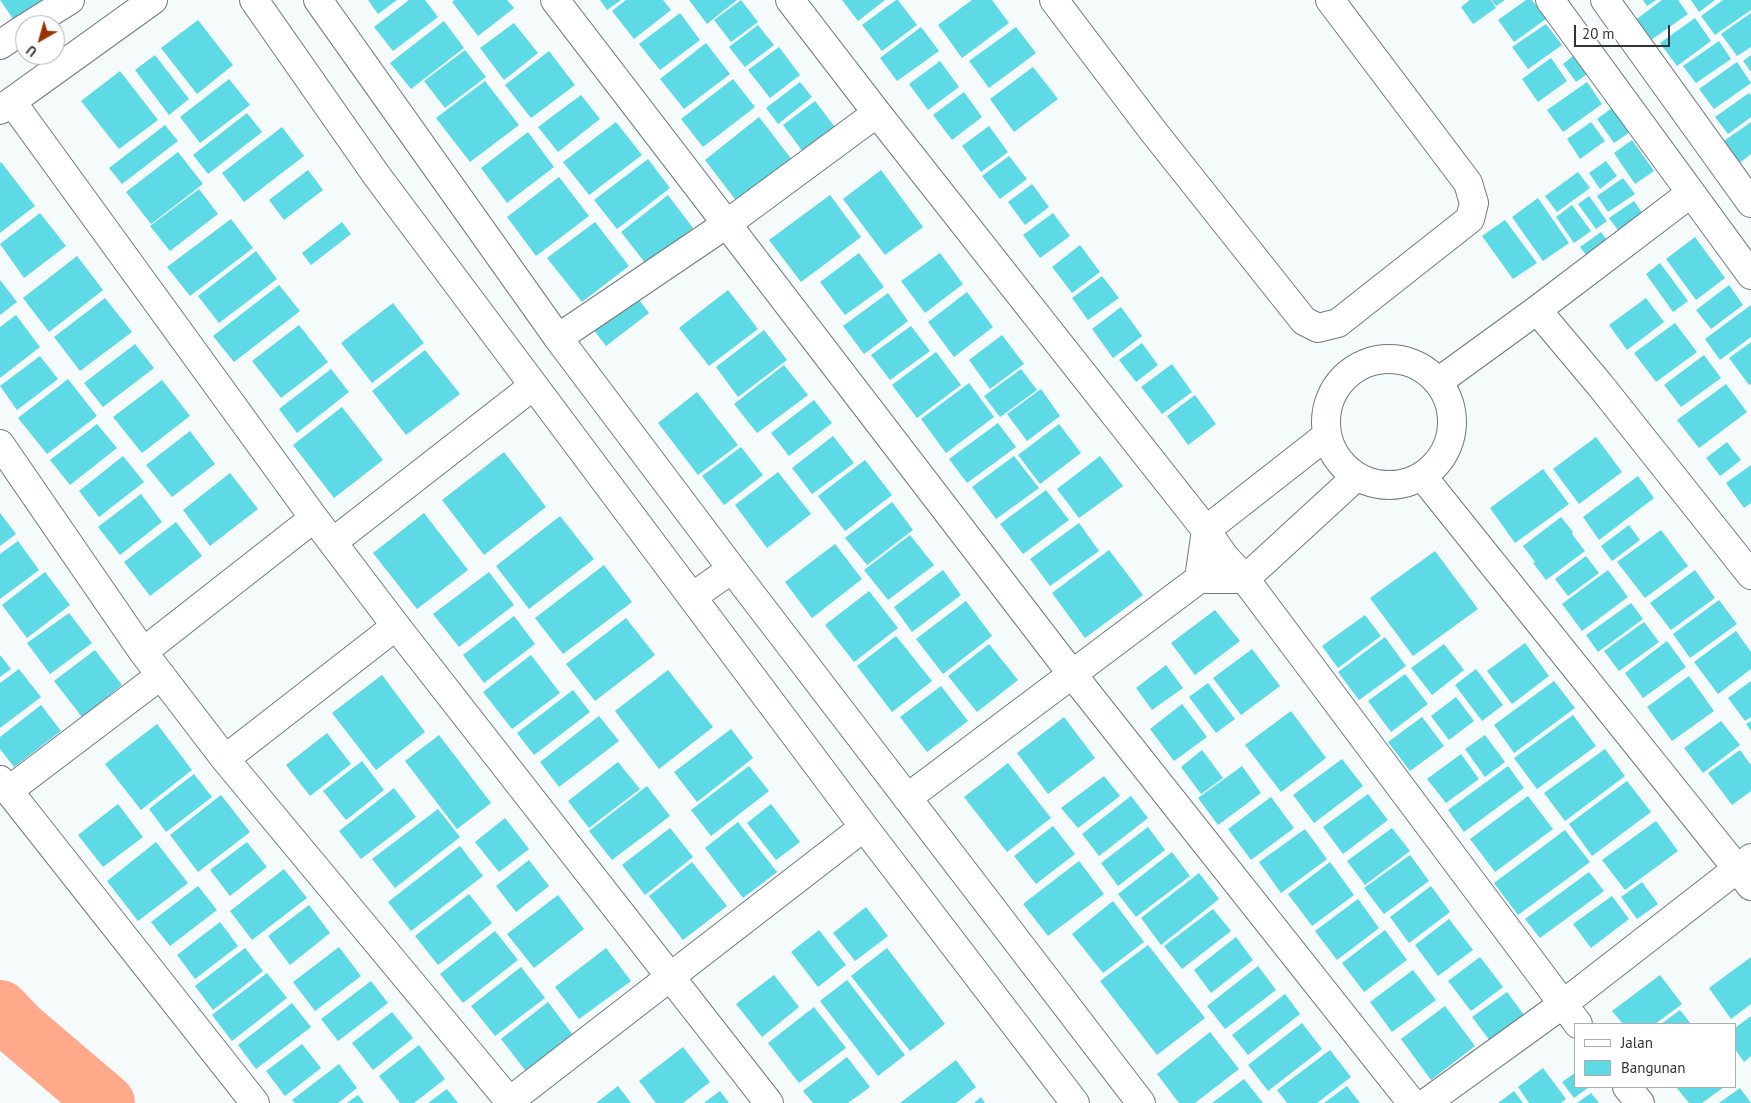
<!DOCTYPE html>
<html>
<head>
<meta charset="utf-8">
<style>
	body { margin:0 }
	#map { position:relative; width:1751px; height:1103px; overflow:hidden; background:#f5fafb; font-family:"PT Sans",sans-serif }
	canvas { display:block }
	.legend { position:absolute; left:1574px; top:1023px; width:162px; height:65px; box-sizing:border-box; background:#fff; border:1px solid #adadad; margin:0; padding:6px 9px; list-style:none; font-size:15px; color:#313333 }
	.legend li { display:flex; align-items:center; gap:10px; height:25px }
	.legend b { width:25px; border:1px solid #adadad }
	.north { position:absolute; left:15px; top:15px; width:50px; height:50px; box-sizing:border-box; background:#fff; border:1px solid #adadad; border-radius:50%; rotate:218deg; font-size:14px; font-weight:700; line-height:20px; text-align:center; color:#313333 }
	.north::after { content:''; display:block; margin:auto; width:18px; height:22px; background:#993502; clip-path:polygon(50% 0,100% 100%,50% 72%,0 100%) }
	.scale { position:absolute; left:1574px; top:25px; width:96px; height:22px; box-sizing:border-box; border:2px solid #313333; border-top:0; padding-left:6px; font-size:15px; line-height:18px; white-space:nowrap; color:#313333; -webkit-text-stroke:4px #fff; paint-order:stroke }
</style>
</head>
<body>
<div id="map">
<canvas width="1751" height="1103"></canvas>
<ul class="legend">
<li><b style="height:6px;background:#fff"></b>Jalan</li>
<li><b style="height:14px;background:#5ed9e6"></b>Bangunan</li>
</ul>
<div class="north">U</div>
<div class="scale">20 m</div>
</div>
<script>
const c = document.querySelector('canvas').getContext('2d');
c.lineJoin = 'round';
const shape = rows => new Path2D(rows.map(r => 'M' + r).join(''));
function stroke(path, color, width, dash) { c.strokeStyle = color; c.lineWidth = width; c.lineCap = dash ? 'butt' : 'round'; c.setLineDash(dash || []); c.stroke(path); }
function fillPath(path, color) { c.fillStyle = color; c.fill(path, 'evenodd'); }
const river = shape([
	[0,1009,18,1028,106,1103]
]);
const building = shape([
	[0,0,45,0,18,26],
	[368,0,397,0,378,14],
	[409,0,425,0,438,17,393,51,374,27],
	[455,0,507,0,514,8,478,36,452,2],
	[600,0,621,0,607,10],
	[626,0,663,0,671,10,634,39,612,11],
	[689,0,737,0,707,24],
	[741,0,758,22,731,42,714,20],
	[842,0,885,0,858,21],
	[896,0,898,0,917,25,882,51,862,25],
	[972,0,992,0,1009,23,962,58,938,25],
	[1470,0,1491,0,1496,8,1473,24,1461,7],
	[1492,0,1505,0,1496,6],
	[1526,0,1532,0,1546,19,1514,42,1498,20],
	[1643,0,1656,0,1647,6],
	[1662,0,1678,0,1688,14,1644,45,1630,24],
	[1691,0,1715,0,1699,12],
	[1723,0,1751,0,1751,10,1715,35,1701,16],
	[680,13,700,40,660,70,639,44],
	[1751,13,1751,47,1737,56,1721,34],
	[1695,18,1711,41,1677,66,1660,43],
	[198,20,233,65,197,94,161,48],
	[444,21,464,48,411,89,390,63],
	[514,23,538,53,504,80,480,48],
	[1546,24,1562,45,1528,69,1512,47],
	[758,25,774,45,745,67,729,47],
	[921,27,939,51,897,81,880,58],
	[1016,27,1036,53,989,88,969,61],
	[1719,41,1731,59,1696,83,1683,66],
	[706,43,730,74,684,109,660,79],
	[779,47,800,75,770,98,748,70],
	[465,50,486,77,445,108,424,81],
	[549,51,575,85,531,118,505,85],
	[1578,52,1592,71,1576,82,1563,64],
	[155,55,189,99,169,115,135,70],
	[1751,55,1751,72,1743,61],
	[1551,58,1567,81,1538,102,1522,79],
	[940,61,959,87,928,110,909,84],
	[1737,62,1751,83,1714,109,1699,89],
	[1033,67,1058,99,1014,132,990,99],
	[120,71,158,120,119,149,81,101],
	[229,79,250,105,200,143,180,117],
	[733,79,755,107,703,147,681,119],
	[485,81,519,125,470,162,436,118],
	[800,82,812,97,778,124,766,108],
	[1587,82,1602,104,1563,132,1547,110],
	[964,92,982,117,952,140,933,115],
	[1749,93,1751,95,1751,117,1728,134,1715,117],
	[581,95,600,119,558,152,538,127],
	[815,101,838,131,806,156,783,125],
	[1616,105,1633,130,1614,143,1597,119],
	[247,113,262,132,208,174,193,155],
	[759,117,796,165,741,207,705,160],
	[616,122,642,155,589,195,563,162],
	[1591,122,1605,141,1580,159,1567,139],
	[1751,122,1751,154,1737,165,1721,143],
	[165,125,178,141,122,184,109,168],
	[989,126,1008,152,981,172,962,146],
	[282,127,304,156,244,202,222,173],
	[528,132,554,167,507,203,481,168],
	[1632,140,1654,171,1635,184,1614,153],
	[178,152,203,184,151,224,126,192],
	[1009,156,1027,179,1000,199,982,176],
	[648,159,670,188,617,229,594,200],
	[1606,161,1617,176,1600,189,1589,173],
	[1,162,35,206,0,233,0,163],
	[308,170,323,190,284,220,269,200],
	[881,170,923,227,885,255,843,199],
	[1578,172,1590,188,1557,212,1545,196],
	[559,177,589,216,536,256,507,217],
	[1623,178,1635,194,1608,212,1597,196],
	[1032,184,1049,207,1025,225,1008,202],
	[199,189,218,214,170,251,150,226],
	[668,195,693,228,646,264,621,232],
	[830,195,861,237,801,282,769,240],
	[1589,196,1607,221,1596,229,1578,204],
	[1538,198,1569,243,1543,261,1512,217],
	[1634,201,1647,220,1623,237,1609,218],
	[1572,205,1591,231,1574,243,1556,217],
	[40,213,66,246,24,278,0,244],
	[1053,213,1070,236,1040,258,1023,235],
	[231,219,253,248,190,296,167,267],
	[1505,220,1537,263,1513,279,1482,236],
	[342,222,351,234,311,265,302,253],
	[595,222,629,266,582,302,547,258],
	[1601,232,1611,246,1590,260,1580,247],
	[1695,237,1725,278,1696,300,1666,259],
	[1080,245,1100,272,1072,293,1052,267],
	[256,251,277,279,219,323,198,296],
	[859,253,884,287,845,315,820,282],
	[940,253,963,284,925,313,901,281],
	[77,256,103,290,49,332,23,298],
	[1660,263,1688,301,1673,312,1646,274],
	[1102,276,1119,298,1088,320,1072,298],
	[0,280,17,302,0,315],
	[279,285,300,311,234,362,213,336],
	[1729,285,1743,305,1711,329,1696,310],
	[728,290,758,329,709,366,679,328],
	[967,292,993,327,954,357,928,322],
	[888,293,908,321,864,354,843,326],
	[636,296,649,313,606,346,593,329],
	[105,298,132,332,80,371,54,337],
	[1646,298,1664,322,1627,350,1609,325],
	[393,303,424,343,372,383,341,343],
	[1751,305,1751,337,1720,360,1705,339],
	[1121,307,1142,336,1113,358,1092,329],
	[16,315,40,347,0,378,0,327],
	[1675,323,1697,352,1656,382,1634,353],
	[299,325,328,362,281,398,252,361],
	[911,326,930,351,890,380,871,355],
	[764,330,787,360,738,397,716,367],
	[1002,335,1024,364,990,389,969,360],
	[1751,342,1751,384,1749,385,1729,358],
	[1142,343,1158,365,1136,382,1119,360],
	[135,344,154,368,103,407,84,383],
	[425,350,460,394,406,435,372,391],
	[936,352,961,385,917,418,892,385],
	[1704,355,1721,378,1681,407,1664,385],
	[40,356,58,379,17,410,0,386],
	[1172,364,1192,392,1162,414,1141,387],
	[784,365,808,395,757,433,734,404],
	[331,369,349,392,297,433,279,409],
	[1021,369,1037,390,1000,417,984,396],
	[68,379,97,416,47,454,18,418],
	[162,380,190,416,142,453,113,417],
	[969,383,994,417,946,453,921,419],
	[1726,384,1747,412,1699,448,1677,420],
	[1041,389,1060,416,1027,441,1007,414],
	[697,392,738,445,698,475,658,423],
	[1195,395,1216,424,1188,445,1167,416],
	[814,400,832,423,789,456,771,433],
	[342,407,383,460,334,498,293,445],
	[998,423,1016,447,967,483,949,459],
	[97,424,117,448,70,485,50,460],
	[1059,424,1081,453,1040,484,1018,455],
	[190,431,215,464,172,497,146,465],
	[833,436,854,463,812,494,792,468],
	[1596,437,1622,472,1579,504,1553,469],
	[1727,442,1741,460,1720,476,1706,458],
	[741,447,763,475,724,505,702,476],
	[504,452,546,507,484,555,442,500],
	[123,456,144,482,99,517,79,491],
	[1014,456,1039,488,996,519,972,487],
	[1100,456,1123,486,1079,518,1057,489],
	[865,460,892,495,845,531,818,496],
	[1751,465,1751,503,1744,508,1726,483],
	[1543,469,1569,504,1515,543,1490,508],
	[778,472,811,514,767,548,735,505],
	[230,473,258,509,210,546,183,510],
	[1638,476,1654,498,1599,540,1583,517],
	[1046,490,1069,520,1023,554,1000,524],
	[141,494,162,522,120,555,98,527],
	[892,502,913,530,867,565,845,538],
	[0,513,16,534,0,546],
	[424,513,468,570,417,609,373,553],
	[560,516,594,559,529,609,496,566],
	[1561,517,1573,532,1572,534,1585,551,1546,580,1533,563,1535,562,1523,546],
	[176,522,202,556,150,596,124,562],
	[1079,523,1099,551,1050,586,1030,559],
	[1629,525,1640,540,1612,561,1601,546],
	[1661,530,1688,566,1645,598,1617,562],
	[910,535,934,565,888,600,864,570],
	[18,541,39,570,0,599,0,554],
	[835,544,862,579,812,618,785,582],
	[1109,550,1143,595,1085,638,1052,593],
	[1435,551,1478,609,1413,656,1370,598],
	[1586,556,1599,573,1568,596,1555,579],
	[604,565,632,602,563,654,535,618],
	[943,570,961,595,912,632,894,607],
	[1608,570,1628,597,1582,631,1562,604],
	[1695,570,1715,598,1671,630,1650,603],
	[45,572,70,605,27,638,2,605],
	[489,572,514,605,459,647,433,614],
	[869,591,898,628,854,662,825,625],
	[1719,600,1737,624,1690,658,1673,634],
	[966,601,992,636,943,674,916,639],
	[1631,603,1643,619,1598,652,1586,635],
	[1215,610,1240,641,1195,675,1171,643],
	[69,613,92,643,50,674,27,643],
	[1365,615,1381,636,1338,668,1322,646],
	[514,616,535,644,484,683,463,655],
	[626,618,655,655,595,701,566,664],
	[1644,622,1659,642,1619,671,1604,651],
	[1736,631,1751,652,1751,669,1718,694,1694,662],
	[896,636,932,681,892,712,857,666],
	[1385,637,1406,666,1359,700,1338,672],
	[1667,641,1686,667,1643,698,1625,673],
	[1525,643,1549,676,1512,704,1487,671],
	[989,644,1018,680,977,712,948,676],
	[1444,644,1464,670,1432,695,1411,668],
	[1252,649,1280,686,1241,715,1213,678],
	[95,650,122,685,82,717,54,681],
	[0,655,11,669,0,677],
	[531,655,560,693,512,729,483,692],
	[1166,665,1183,688,1152,710,1136,688],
	[19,669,41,697,0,728,0,683],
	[1476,669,1503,705,1482,721,1455,685],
	[668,670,713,727,659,769,615,711],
	[1405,674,1428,704,1391,732,1368,701],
	[382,675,425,732,376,770,332,713],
	[1689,676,1714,711,1672,741,1647,707],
	[1554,681,1575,708,1514,753,1494,725],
	[1751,681,1751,717,1745,721,1728,698],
	[1208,683,1235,719,1216,733,1189,697],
	[941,686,968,721,927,752,900,717],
	[573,690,590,712,534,755,517,733],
	[1456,697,1474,721,1449,740,1431,716],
	[1182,704,1207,737,1174,761,1150,729],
	[41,705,61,731,14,767,0,749,0,737],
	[1291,711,1326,758,1281,792,1245,745],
	[1573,715,1596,746,1537,789,1514,758],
	[599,716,619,741,559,787,540,762],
	[1064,717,1095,758,1048,794,1017,753],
	[1422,717,1444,746,1410,771,1388,742],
	[1721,721,1740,745,1703,773,1684,748],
	[1751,721,1751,731,1746,724],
	[157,724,192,770,141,810,105,764],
	[731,729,753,758,697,802,674,772],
	[327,733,351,764,310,796,286,765],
	[439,735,491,803,457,829,405,761],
	[1485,735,1505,762,1485,777,1465,749],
	[1605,749,1625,776,1565,821,1544,793],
	[1202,750,1223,778,1201,794,1181,767],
	[1740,750,1751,765,1751,791,1732,805,1708,773],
	[1461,754,1479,779,1446,803,1427,779],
	[1342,759,1363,786,1314,823,1293,795],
	[362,761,384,790,346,820,323,791],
	[618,762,640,789,589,828,568,801],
	[1008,763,1051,818,1007,852,964,797],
	[749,766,769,791,711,836,691,810],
	[1242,766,1261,793,1218,825,1198,798],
	[1508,766,1524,788,1464,832,1448,810],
	[194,774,212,797,166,832,149,809],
	[1104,776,1120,796,1078,828,1061,808],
	[1627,781,1651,812,1592,856,1569,824],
	[647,786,670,816,612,860,589,831],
	[394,788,416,817,361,859,339,831],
	[1368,794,1388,820,1343,854,1323,827],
	[221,795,250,832,198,872,170,835],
	[1131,796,1148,818,1099,856,1082,834],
	[1528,796,1553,829,1495,872,1470,839],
	[1271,797,1294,828,1251,860,1228,829],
	[118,804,143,837,103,867,78,835],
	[771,804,800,842,776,860,747,823],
	[438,809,460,837,395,888,372,859],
	[505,818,529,849,499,872,475,842],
	[1656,821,1678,851,1625,890,1602,860],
	[738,822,777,872,743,898,705,848],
	[1053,826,1075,854,1036,884,1014,856],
	[1148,827,1165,850,1118,886,1101,863],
	[670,828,693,857,645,895,622,865],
	[1392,828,1410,851,1365,885,1347,861],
	[1305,829,1327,859,1281,893,1259,862],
	[1565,830,1590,862,1518,915,1494,883],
	[156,842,188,883,138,921,107,881],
	[247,842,267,867,230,896,210,870],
	[460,846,483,876,411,931,388,902],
	[1172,852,1190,876,1136,917,1118,894],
	[1410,855,1429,881,1384,914,1364,888],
	[529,860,549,886,516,912,496,886],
	[1079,861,1104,894,1048,936,1023,904],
	[692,862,727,906,683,940,649,896],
	[1330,862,1354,895,1312,926,1288,894],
	[284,869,307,898,252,940,230,911],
	[1589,872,1604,891,1540,938,1525,919],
	[1199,873,1219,899,1161,945,1141,918],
	[1642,882,1658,904,1637,919,1621,897],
	[198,886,217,910,170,946,151,922],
	[1431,886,1450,912,1409,943,1390,917],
	[469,894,492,923,438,965,415,936],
	[558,895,584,929,534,968,507,934],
	[1612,896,1629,919,1591,948,1573,924],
	[1358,899,1379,928,1337,960,1315,931],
	[1113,901,1144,942,1103,973,1072,934],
	[309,905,330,933,290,965,268,936],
	[866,907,888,936,855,961,833,933],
	[1213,909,1231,931,1182,969,1164,946],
	[1449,919,1473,950,1438,976,1415,945],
	[220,922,238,946,195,979,177,955],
	[819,930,846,965,818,987,791,952],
	[1385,930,1407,960,1364,992,1342,963],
	[495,931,518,960,463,1003,440,974],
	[1236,937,1253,960,1211,993,1194,970],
	[1148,945,1205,1018,1157,1055,1100,981],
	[339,947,361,976,315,1011,293,982],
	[245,948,263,971,213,1010,195,986],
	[606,948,631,981,579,1019,555,987],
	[887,948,945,1024,910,1051,851,976],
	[1480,957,1503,987,1471,1011,1448,981],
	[1751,957,1751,1004,1731,1019,1709,988],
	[1258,966,1276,990,1225,1029,1207,1006],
	[521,967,545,998,495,1036,471,1006],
	[1413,970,1436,1000,1392,1032,1370,1002],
	[267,973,287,998,232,1041,212,1015],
	[774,975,799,1007,762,1037,736,1004],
	[1660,975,1682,1004,1655,1024,1623,1024,1612,1011],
	[847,980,905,1055,878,1076,820,1001],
	[371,981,388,1003,338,1041,321,1019],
	[1507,992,1524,1015,1490,1041,1472,1017],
	[1285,994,1300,1014,1248,1055,1232,1035],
	[548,1002,579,1043,532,1079,501,1039],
	[292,1003,311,1027,256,1069,238,1045],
	[1445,1006,1475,1046,1431,1080,1401,1039],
	[814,1007,846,1048,799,1083,768,1043],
	[1680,1010,1691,1024,1661,1024],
	[392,1012,413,1038,373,1070,352,1043],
	[1751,1016,1751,1056,1744,1062,1735,1049,1735,1028],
	[1302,1023,1322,1049,1268,1091,1248,1065],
	[1210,1032,1239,1069,1195,1103,1179,1103,1157,1074],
	[302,1044,321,1068,285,1096,266,1071],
	[419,1045,445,1079,414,1103,400,1103,379,1076],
	[683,1047,710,1082,683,1103,656,1103,639,1081],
	[1330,1050,1351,1077,1317,1103,1287,1103,1277,1090],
	[847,1057,870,1087,848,1103,813,1103,803,1091],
	[956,1060,976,1087,956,1103,900,1103],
	[339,1064,357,1088,338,1103,295,1103,292,1100],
	[1543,1068,1566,1099,1561,1103,1529,1103,1518,1087],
	[1575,1073,1575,1087,1589,1087,1574,1098,1562,1082],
	[1244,1079,1263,1103,1212,1103],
	[618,1086,631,1103,596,1103],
	[1347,1086,1360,1103,1324,1103],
	[1676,1087,1724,1087,1702,1103,1689,1103],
	[1740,1088,1751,1103,1719,1103],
	[447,1089,458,1103,428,1103],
	[720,1091,729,1103,704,1103],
	[1514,1091,1523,1103,1498,1103],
	[1591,1093,1599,1103,1577,1103],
	[358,1095,364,1103,347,1103],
	[981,1097,985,1103,974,1103]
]);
const minor = shape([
	[254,0,377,176,864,827,1075,1103],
	[318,0,558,338,732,569,1141,1103],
	[555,0,1072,674,1412,1103],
	[790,0,877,113,1206,530,1224,556,1245,579,1578,1024],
	[1054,0,1153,131,1304,321,1318,328,1338,323,1470,219,1474,203,1468,183,1330,0],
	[1550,0,1751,275],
	[1605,0,1751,203],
	[30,25,70,0],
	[0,45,25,28],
	[12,102,314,518,396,626,769,1103],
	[0,110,153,0],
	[1537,310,1600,385,1751,575],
	[558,338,728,223,877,113],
	'1326 422a63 63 0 1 1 126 0a63 63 0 1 1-126 0Z',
	[1438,382,1537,310,1691,193],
	[0,444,143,652,225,759,511,1103],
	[1423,477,1751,886],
	[333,542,533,386],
	[1199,579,1206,530,1326,436],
	[692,597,732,569],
	[143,652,314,518],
	[225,759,396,626],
	[0,780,255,1103],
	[8,791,161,675],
	[907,798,1199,579,1245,579,1356,477],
	[1627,1087,1640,1103],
	[507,1103,864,827],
	[1426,1103,1563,1004,1751,858]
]);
stroke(river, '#ffa98a', 58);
fillPath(building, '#5ed9e6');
stroke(minor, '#747979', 30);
stroke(minor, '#fff', 28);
</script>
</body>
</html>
